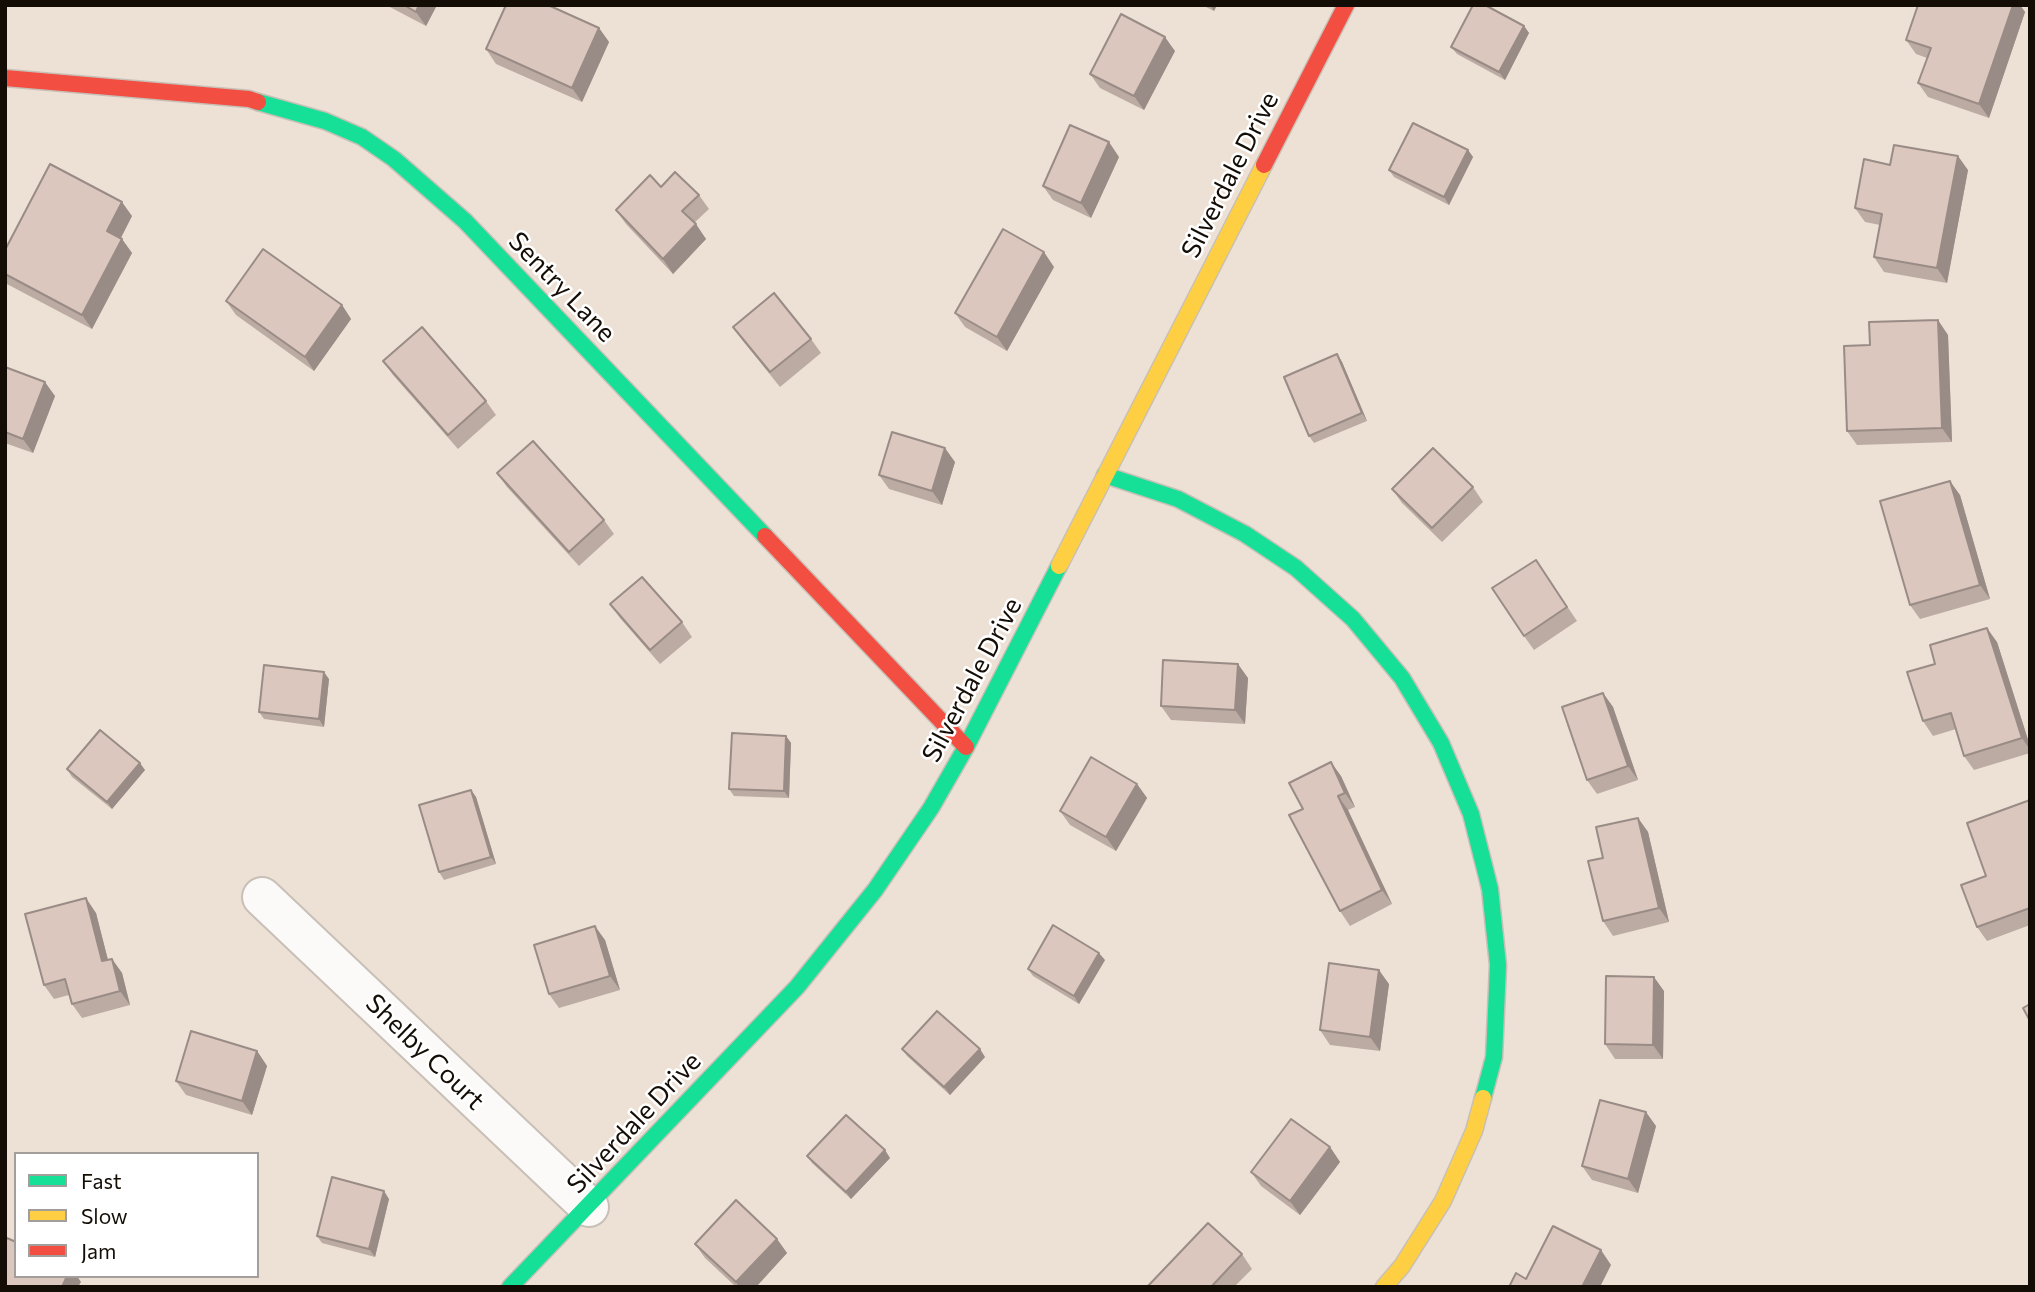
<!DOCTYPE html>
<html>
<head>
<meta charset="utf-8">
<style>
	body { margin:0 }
	#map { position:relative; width:2035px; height:1292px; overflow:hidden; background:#ede1d5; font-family:Commissioner,sans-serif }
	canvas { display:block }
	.frame { position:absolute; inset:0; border:7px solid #140d06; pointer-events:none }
	.legend { position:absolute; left:14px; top:1152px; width:245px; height:126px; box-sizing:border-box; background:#fff; border:2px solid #a19e9b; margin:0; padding:9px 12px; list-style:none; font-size:21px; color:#140d06 }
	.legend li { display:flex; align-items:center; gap:14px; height:35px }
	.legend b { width:35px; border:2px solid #a19e9b }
</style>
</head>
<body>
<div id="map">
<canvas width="2035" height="1292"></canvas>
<div class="frame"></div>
<ul class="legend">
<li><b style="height:9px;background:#16e098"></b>Fast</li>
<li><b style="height:9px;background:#ffcf43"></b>Slow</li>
<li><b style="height:9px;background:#f24e42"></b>Jam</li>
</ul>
</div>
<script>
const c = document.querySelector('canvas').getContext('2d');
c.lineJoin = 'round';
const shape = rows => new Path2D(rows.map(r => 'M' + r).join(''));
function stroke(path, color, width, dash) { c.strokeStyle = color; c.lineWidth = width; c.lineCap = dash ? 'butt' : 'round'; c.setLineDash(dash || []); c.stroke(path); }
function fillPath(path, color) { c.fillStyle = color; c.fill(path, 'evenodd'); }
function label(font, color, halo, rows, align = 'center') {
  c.font = font + ' Commissioner,sans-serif'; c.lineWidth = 5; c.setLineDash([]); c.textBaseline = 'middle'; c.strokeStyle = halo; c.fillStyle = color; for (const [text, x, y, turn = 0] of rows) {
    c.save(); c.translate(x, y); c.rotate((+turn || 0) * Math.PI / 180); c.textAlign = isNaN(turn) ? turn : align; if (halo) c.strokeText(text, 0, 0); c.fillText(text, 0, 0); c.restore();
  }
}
const street = shape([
	[262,897,589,1207]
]);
const fast = shape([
	[258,102,325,121,362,137,394,159,465,221,765,536],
	[1105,475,1178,499,1245,534,1296,568,1353,619,1402,678,1441,743,1471,814,1490,889,1498,965,1494,1057,1483,1098],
	[510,1287,797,987,875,890,931,808,966,747,1059,566]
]);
const slow = shape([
	[1059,566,1264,165],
	[1384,1287,1402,1266,1443,1201,1474,1131,1483,1098]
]);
const jam = shape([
	[5,78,249,99,258,102],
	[1264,165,1346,5],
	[765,536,966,747]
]);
const wall = shape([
	[386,5,437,5,426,26],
	[1202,5,1217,5,1214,11],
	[1918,5,2020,5,2025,12,1989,118,1928,97,1918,83,1927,58,1916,54,1906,40],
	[1524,26,1529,33,1505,80,1457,54,1451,47],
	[599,28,609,42,582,102,496,64,486,49],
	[1175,51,1144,110,1100,88,1090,74],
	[1468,150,1473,157,1449,205,1394,177,1389,170],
	[1119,157,1091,218,1053,200,1043,186],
	[1890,165,1968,170,1947,283,1884,272,1874,257,1880,225,1865,222,1855,208],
	[661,187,699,195,709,209,694,223,706,239,673,274,626,224,616,210],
	[132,216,121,238,132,253,92,329,5,283,5,250],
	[1054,267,1007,351,965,327,955,313],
	[226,301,342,305,351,319,314,371,236,315],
	[733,327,811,339,821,353,780,387,743,341],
	[1948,335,1952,442,1857,445,1847,431,1870,345],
	[1337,354,1342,362,1367,421,1314,443,1309,436],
	[383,361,486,401,496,415,458,449,393,375],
	[5,367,55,396,33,453,5,443],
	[955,462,942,505,889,489,879,475],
	[497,473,604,520,614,534,579,566,507,487],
	[1473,487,1483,502,1442,542,1402,503,1392,489],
	[1960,495,1990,599,1920,619,1910,605],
	[1536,560,1577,621,1534,650,1524,636],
	[610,604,682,622,692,637,660,664,620,618],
	[1997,642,2030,746,2030,753,1974,770,1964,756,1956,729,1933,736,1923,721,1935,664],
	[1248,678,1245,724,1171,720,1161,706],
	[329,679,324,727,264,719,259,712],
	[1603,693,1613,707,1638,780,1597,794,1587,780],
	[786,736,791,743,789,798,734,796,729,789],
	[67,769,145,770,112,809,72,777],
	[1341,776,1355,807,1348,810,1392,904,1350,926,1340,911,1303,809],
	[1137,784,1147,798,1116,851,1070,825,1060,811],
	[471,790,476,797,496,864,444,880,439,872],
	[2030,800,2030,925,1987,941,1977,927,1986,876],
	[1638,818,1648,832,1669,922,1613,936,1603,921,1603,858],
	[96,913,108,960,112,959,122,973,130,1005,82,1018,72,1004,69,995,54,999,44,985],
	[605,940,620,990,559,1008,549,994],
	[1105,960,1079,1004,1033,976,1028,969],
	[1389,984,1380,1051,1330,1045,1320,1030],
	[1664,991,1663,1059,1615,1059,1605,1044],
	[902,1049,985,1057,950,1095,907,1056],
	[257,1051,267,1066,252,1115,186,1095,176,1081],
	[1656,1126,1638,1193,1592,1180,1582,1166],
	[1330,1147,1340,1162,1300,1215,1261,1186,1251,1172],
	[807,1156,890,1158,851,1199,812,1163],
	[389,1199,375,1257,322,1243,317,1236],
	[777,1239,787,1253,756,1287,736,1287,705,1258,695,1244],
	[1242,1254,1252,1269,1234,1287,1147,1287]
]);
const shadedWall = shape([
	[419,5,437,5,426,26,416,12],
	[1210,5,1217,5,1214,11],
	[2013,5,2020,5,2025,12,1989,118,1979,104],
	[1524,26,1529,33,1505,80,1499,72],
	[599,28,609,42,582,102,572,88],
	[1165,37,1175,51,1144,110,1134,96],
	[1109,142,1119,157,1091,218,1081,203],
	[1468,150,1473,157,1449,205,1444,197],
	[1958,156,1968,170,1947,283,1937,268],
	[122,202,132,216,117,245,107,231],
	[696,224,706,239,673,274,663,259],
	[122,239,132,253,92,329,82,315],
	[1044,252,1054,267,1007,351,997,337],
	[342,305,351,319,314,371,305,357],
	[1938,320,1948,335,1952,442,1942,428],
	[1337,354,1342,362,1367,421,1362,413],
	[45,382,55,396,33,453,23,439],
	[945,448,955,462,942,505,932,491],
	[1950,481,1960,495,1990,599,1980,585],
	[1987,628,1997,642,2030,746,2030,750,2022,738],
	[1238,664,1248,678,1245,724,1235,710],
	[324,672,329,679,324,727,319,719],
	[1603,693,1613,707,1638,780,1628,766],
	[786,736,791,743,789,798,784,791],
	[1331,762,1341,776,1355,807,1345,793],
	[140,763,145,770,112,809,107,802],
	[1137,784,1147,798,1116,851,1106,837],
	[471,790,476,797,496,864,491,857],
	[1338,796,1348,810,1392,904,1382,890],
	[1638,818,1648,832,1669,922,1659,908],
	[86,898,96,913,112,976,102,961],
	[595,926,605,940,620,990,610,976],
	[1099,953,1105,960,1079,1004,1074,996],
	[112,959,122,973,130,1005,120,991],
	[1379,970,1389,984,1380,1051,1370,1037],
	[1654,977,1664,991,1663,1059,1653,1045],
	[980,1049,985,1057,950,1095,944,1087],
	[257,1051,267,1066,252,1115,242,1101],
	[1646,1112,1656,1126,1638,1193,1628,1179],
	[1330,1147,1340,1162,1300,1215,1290,1201],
	[885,1150,890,1158,851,1199,846,1192],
	[384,1191,389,1199,375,1257,369,1249],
	[777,1239,787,1253,756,1287,739,1287,736,1282],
	[1601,1250,1611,1265,1600,1287,1582,1287],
	[67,1276,77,1276,81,1282,78,1287,62,1287]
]);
const building = shape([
	[404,5,419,5,416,12,404,5],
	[506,5,548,5,599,28,572,88,486,49,506,5],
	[1473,5,1485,5,1524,26,1499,72,1451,47,1473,5],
	[1918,5,2013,5,1979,104,1918,83,1931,48,1906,40,1918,5],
	[1121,14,1165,37,1134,96,1090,74,1121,14],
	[1413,123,1468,150,1444,197,1389,170,1413,123],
	[1070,125,1109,142,1081,203,1043,186,1070,125],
	[1894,145,1958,156,1937,268,1874,257,1882,214,1855,208,1864,159,1890,165,1894,145],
	[50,164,122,202,107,231,122,239,82,315,5,274,5,250,50,164],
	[675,172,699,195,682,211,696,224,663,259,616,210,650,175,661,187,675,172],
	[1003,229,1044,252,997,337,955,313,1003,229],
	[263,249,342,305,305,357,226,301,263,249],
	[774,293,811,339,770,372,733,327,774,293],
	[1938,320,1942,428,1847,431,1844,346,1870,345,1869,322,1938,320],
	[422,327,486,401,448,435,383,361,422,327],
	[1337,354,1362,413,1309,436,1284,377,1337,354],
	[5,367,45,382,23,439,5,432,5,367],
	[892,432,945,448,932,491,879,475,892,432],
	[533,441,604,520,569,552,497,473,533,441],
	[1433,448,1473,487,1432,528,1392,489,1433,448],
	[1950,481,1980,585,1910,605,1880,501,1950,481],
	[1536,560,1567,607,1524,636,1492,588,1536,560],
	[642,577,682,622,650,650,610,604,642,577],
	[1987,628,2022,738,1964,756,1951,713,1923,721,1907,672,1935,664,1930,645,1987,628],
	[1163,660,1238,664,1235,710,1161,706,1163,660],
	[264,665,324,672,319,719,259,712,264,665],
	[1603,693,1628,766,1587,780,1562,707,1603,693],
	[100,730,140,763,107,802,67,769,100,730],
	[732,733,786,736,784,791,729,789,732,733],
	[1091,757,1137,784,1106,837,1060,811,1091,757],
	[1331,762,1345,793,1338,796,1382,890,1340,911,1289,815,1303,809,1289,783,1331,762],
	[471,790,491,857,439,872,419,805,471,790],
	[2030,800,2030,908,1977,927,1961,885,1986,876,1967,823,2030,800],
	[1638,818,1659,908,1603,921,1588,861,1603,858,1596,827,1638,818],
	[86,898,102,961,112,959,120,991,72,1004,65,979,44,985,25,914,86,898],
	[1053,925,1099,953,1074,996,1028,969,1053,925],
	[595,926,610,976,549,994,534,945,595,926],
	[1329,963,1379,970,1370,1037,1320,1030,1329,963],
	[1606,976,1654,977,1653,1045,1605,1044,1606,976],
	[2030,1004,2030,1021,2023,1008,2030,1004],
	[937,1011,980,1049,944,1087,902,1049,937,1011],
	[191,1031,257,1051,242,1101,176,1081,191,1031],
	[1600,1100,1646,1112,1628,1179,1582,1166,1600,1100],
	[846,1115,885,1150,846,1192,807,1156,846,1115],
	[1291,1119,1330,1147,1290,1201,1251,1172,1291,1119],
	[332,1177,384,1191,369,1249,317,1236,332,1177],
	[736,1200,777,1239,736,1282,695,1244,736,1200],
	[1208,1223,1242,1254,1211,1287,1147,1287,1208,1223],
	[1553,1226,1601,1250,1582,1287,1509,1287,1516,1273,1526,1279,1553,1226],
	[7,1238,16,1242,16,1276,67,1276,62,1287,5,1287,5,1242,7,1238]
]);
const streetNames = [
	["Silverdale Drive",1230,175,-63],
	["Sentry Lane",562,287,46],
	["Silverdale Drive",972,680,-62],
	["Shelby Court",425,1052,44],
	["Silverdale Drive",634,1123,-47]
];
stroke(street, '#c8c0b7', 42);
stroke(fast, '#c8c0b7', 19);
stroke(slow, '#c8c0b7', 19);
stroke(jam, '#c8c0b7', 19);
stroke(street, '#fcfaf9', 38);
stroke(fast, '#16e098', 16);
stroke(slow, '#ffcf43', 16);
stroke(jam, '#f24e42', 16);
fillPath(wall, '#bcaba3');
fillPath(shadedWall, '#998b85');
fillPath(building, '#dbc7be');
stroke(building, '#998b85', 2);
label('26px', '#140d06', '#fff', streetNames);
</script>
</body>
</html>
